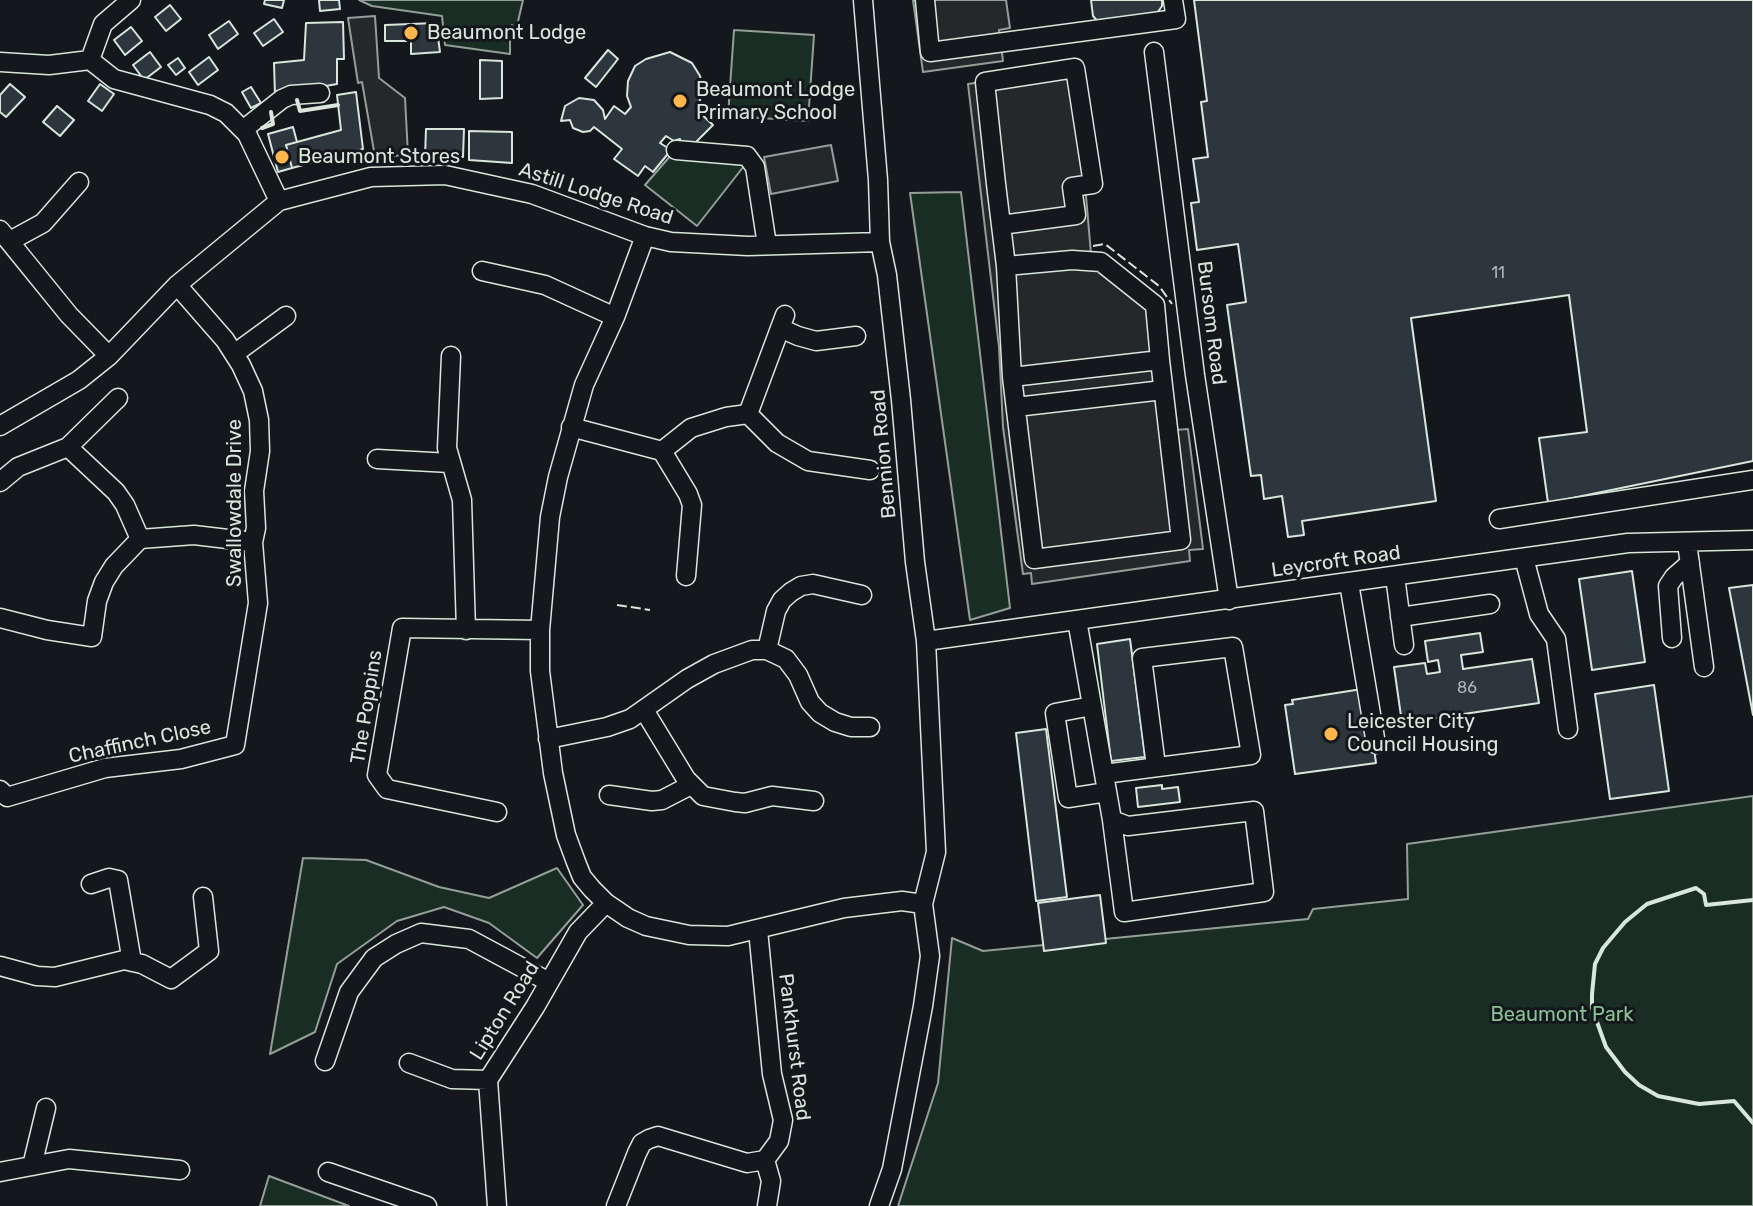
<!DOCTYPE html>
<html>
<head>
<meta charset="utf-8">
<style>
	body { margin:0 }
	canvas { display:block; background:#14181c }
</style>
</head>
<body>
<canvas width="1753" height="1206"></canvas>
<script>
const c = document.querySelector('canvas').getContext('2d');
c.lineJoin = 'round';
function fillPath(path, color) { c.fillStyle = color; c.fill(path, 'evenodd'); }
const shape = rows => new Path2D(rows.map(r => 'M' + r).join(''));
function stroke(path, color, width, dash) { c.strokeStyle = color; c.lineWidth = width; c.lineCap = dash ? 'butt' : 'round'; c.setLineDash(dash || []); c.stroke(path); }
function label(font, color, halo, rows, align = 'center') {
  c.font = font + ' Rubik,sans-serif'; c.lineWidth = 6; c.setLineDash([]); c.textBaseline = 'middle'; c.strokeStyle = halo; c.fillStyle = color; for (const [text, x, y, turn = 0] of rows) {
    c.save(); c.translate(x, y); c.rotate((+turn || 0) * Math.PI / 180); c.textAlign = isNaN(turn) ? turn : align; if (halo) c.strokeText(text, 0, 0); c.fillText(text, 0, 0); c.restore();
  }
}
const green = shape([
	[359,0,523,0,516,30,512,25,510,28,510,54,445,45,442,16,372,6,359,0],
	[734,30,814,35,808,121,728,116,734,30],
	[672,154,729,159,744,166,697,226,645,185,672,154],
	[961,192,1010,608,970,620,910,193,961,192],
	[1753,796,1753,1206,898,1206,938,1083,952,938,983,951,1308,919,1313,909,1408,899,1407,844,1753,796],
	[303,858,366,860,439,887,489,898,557,868,583,905,537,958,489,923,444,907,397,921,337,964,315,1032,270,1054,303,858],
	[269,1176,349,1206,260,1206,269,1176]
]);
const parking = shape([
	[913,0,1006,0,1010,28,999,30,1003,61,923,72,913,0],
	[375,16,379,78,405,98,408,155,375,157,362,82,358,83,348,18,375,16],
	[1075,68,1091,254,1153,296,1176,430,1188,429,1203,549,1189,550,1190,561,1032,584,1031,573,1023,574,1003,427,999,347,968,84,1075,68],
	[831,145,838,181,771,194,764,157,831,145]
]);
const building = shape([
	[265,0,284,0,282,8,264,4,265,0],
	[319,0,339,0,340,9,320,11,319,0],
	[1091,0,1162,0,1162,6,1155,16,1100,24,1093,16,1091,0],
	[1194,0,1753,0,1753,461,1548,503,1539,438,1587,432,1569,295,1411,318,1436,501,1302,521,1304,535,1288,537,1282,496,1264,499,1261,475,1251,476,1227,305,1246,302,1238,244,1197,250,1191,203,1199,202,1193,159,1208,157,1201,102,1207,101,1194,0],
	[170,5,181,19,166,31,155,17,170,5],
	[274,19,283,32,263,46,254,33,274,19],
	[229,21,238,34,218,49,209,35,229,21],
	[343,22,344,59,337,59,337,84,275,95,274,63,304,60,306,23,343,22],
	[436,23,440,52,411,54,411,41,385,41,385,25,436,23],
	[131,27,142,41,125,55,114,40,131,27],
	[608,50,618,59,596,87,585,78,608,50],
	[150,52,161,67,144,80,133,65,150,52],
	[670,52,692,63,700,76,703,89,697,110,713,125,695,143,683,148,680,139,674,141,666,136,660,143,671,150,653,172,645,166,638,176,614,159,622,149,594,127,590,131,583,132,573,128,570,120,561,121,565,106,579,98,594,100,603,110,605,119,614,106,625,114,631,107,627,96,628,81,635,66,646,59,670,52],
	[209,57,218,70,198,85,189,72,209,57],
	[178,58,185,68,176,75,168,65,178,58],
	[480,60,502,61,502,98,480,99,480,60],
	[10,84,25,97,6,117,0,112,0,95,10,84],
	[100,84,114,94,102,111,88,101,100,84],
	[251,87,261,103,251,108,242,92,251,87],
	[356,92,363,149,292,168,286,145,341,130,337,95,356,92],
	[57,106,74,120,60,136,43,122,57,106],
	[293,127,297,142,286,145,292,168,278,172,268,134,293,127],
	[426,129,464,129,463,157,425,157,426,129],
	[469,131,512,132,512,163,469,160,469,131],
	[1632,571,1645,662,1592,670,1579,579,1632,571],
	[1753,585,1753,715,1729,588,1753,585],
	[1480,633,1483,652,1461,655,1463,669,1532,659,1539,703,1402,723,1394,667,1425,663,1427,674,1440,672,1438,660,1428,662,1425,641,1480,633],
	[1130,639,1145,757,1111,761,1097,644,1130,639],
	[1654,685,1669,791,1610,799,1595,694,1654,685],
	[1362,689,1367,698,1376,763,1295,774,1285,705,1293,704,1292,700,1362,689],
	[1046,729,1067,897,1036,901,1016,733,1046,729],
	[1162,785,1162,789,1178,787,1180,802,1138,807,1136,788,1162,785],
	[1100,895,1106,943,1044,951,1038,903,1100,895]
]);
const minor = shape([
	[863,0,878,180,880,242,887,275,901,400,915,562,926,641,936,852,923,904,930,956,923,1006,892,1169,879,1206],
	[925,0,930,52,1176,19,1173,0],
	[1154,52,1195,375,1229,600],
	[90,60,103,24,131,0],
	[0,62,49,65,90,60,114,79,210,105,226,113,247,134,279,201],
	[244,129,282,99,291,95,320,93],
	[676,150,747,156,755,167,767,245],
	[1001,225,1076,215,1072,187,1093,184,1075,68,985,82,996,184,1006,266],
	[0,230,69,315,109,356],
	[645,236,615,317,584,385,558,477,550,517,540,630,540,671,553,773,566,835,576,862,582,877,592,889,606,903,628,918,646,926,689,935,728,936,844,908,902,901,923,904],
	[10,241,43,223,79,182],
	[482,271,545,285,615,317],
	[780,328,798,336,816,341,856,336],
	[234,354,286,316],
	[451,356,447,448,462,500,466,630],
	[1160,360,1181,540,1034,559,1012,377,1160,360],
	[1012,377,1006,266,1072,260,1101,262,1155,305,1160,360],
	[1016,407,1163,390],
	[748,414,785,315],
	[0,426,79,380,109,356,177,285,279,201,371,177,445,175,532,194,645,236,671,242,748,246,880,242],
	[571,427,662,451,691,428,726,417,748,414,777,443,808,461,870,470],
	[68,447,116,492,125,505,140,539],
	[662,451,688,494,692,505,686,576],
	[377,459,450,463],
	[0,482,18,467,68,447,118,398],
	[1499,519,1753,480],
	[1687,543,1704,667],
	[1524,558,1539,614,1556,639,1568,729],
	[1395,576,1404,645],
	[1349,583,1376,744],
	[1400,617,1490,604],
	[0,618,47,630,92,637,97,601,104,582,114,566,140,539,194,535,253,542],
	[1077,620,1112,820,1124,912,1264,892,1254,811,1128,826,1112,820],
	[1672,638,1668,586,1674,577,1690,563],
	[926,641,1628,543,1753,540],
	[767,650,776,611,782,600,791,592,801,586,813,584,862,595],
	[1092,706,1055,713,1068,798,1107,792],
	[644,710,686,779,703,796,735,802,745,803,772,796,814,801],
	[548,739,607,727,630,719,687,679,714,664,752,650,767,650,786,659,798,675,810,702,820,713,835,722,851,727,870,727],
	[1104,774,1251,755,1233,647,1142,658,1156,766],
	[0,790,7,797,105,768,181,759,235,745,258,603,253,542,256,528,254,491,260,451,259,420,253,391,241,365,225,340,177,285],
	[609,795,652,801,662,800,691,785],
	[497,812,387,789,377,775,402,628,540,630],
	[91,884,109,878,118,880,132,962],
	[0,966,37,976,55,977,124,960,142,964,171,979,209,951,203,897],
	[325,1061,349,992,374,958,396,944,421,933,469,939,549,982],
	[409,1063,452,1079,488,1080],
	[765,1160,771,1181,767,1206],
	[32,1166,46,1108],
	[0,1172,69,1159,180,1170],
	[328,1172,427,1206],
	[497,1206,488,1080,535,1007,578,932,606,903],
	[616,1206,637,1153,642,1143,649,1139,658,1136,747,1163,765,1160,779,1141,783,1120,772,1074,758,930]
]);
const fence = shape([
	[1093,246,1105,244,1159,286,1172,304],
	[617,605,650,610]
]);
const wall = shape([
	[297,100,300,111,338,105],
	[262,128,273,124,271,112],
	[1753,900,1706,905,1704,894,1696,888,1647,904,1625,922,1603,948,1595,964,1592,994,1592,1008,1606,1047,1625,1072,1639,1085,1658,1096,1699,1104,1734,1101,1753,1123]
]);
const markers = [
	[411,33,8,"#ffb74d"],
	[680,101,8,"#ffb74d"],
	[282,157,8,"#ffb74d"],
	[1331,734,8,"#ffb74d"]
];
const numberNames = [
	["11",1498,273],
	["86",1467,688]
];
const poiNames = [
	["Beaumont Lodge",427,33],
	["Beaumont Lodge",696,90],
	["Primary School",696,113],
	["Beaumont Stores",298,157],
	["Leicester City",1347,722],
	["Council Housing",1347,745]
];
const streetNames = [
	["Astill Lodge Road",596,194,18],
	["Bursom Road",1211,323,83],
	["Bennion Road",884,454,-95],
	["Swallowdale Drive",235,503,-90],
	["Leycroft Road",1336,562,-8],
	["The Poppins",367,707,-81],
	["Chaffinch Close",140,742,-12],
	["Lipton Road",505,1011,-58],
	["Pankhurst Road",794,1047,83]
];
const parkNames = [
	["Beaumont Park",1562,1015]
];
fillPath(green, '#1a2d24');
stroke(green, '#939e99', 2);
fillPath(parking, '#24282b');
stroke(parking, '#939e99', 2);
fillPath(building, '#2c363c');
stroke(building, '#d8e6dc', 2);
stroke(minor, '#d8e6dc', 21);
stroke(minor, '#14181c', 18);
stroke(fence, '#d8e6dc', 2, [10, 4]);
stroke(wall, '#d8e6dc', 4);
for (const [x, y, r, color] of markers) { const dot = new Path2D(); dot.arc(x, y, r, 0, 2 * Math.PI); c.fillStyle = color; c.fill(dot); stroke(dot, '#14181c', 3); }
label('16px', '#adbab4', null, numberNames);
label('20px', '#d8e6dc', '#14181c', poiNames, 'left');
label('20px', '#d8e6dc', '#14181c', streetNames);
label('20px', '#8ac095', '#14181c', parkNames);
</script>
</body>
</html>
